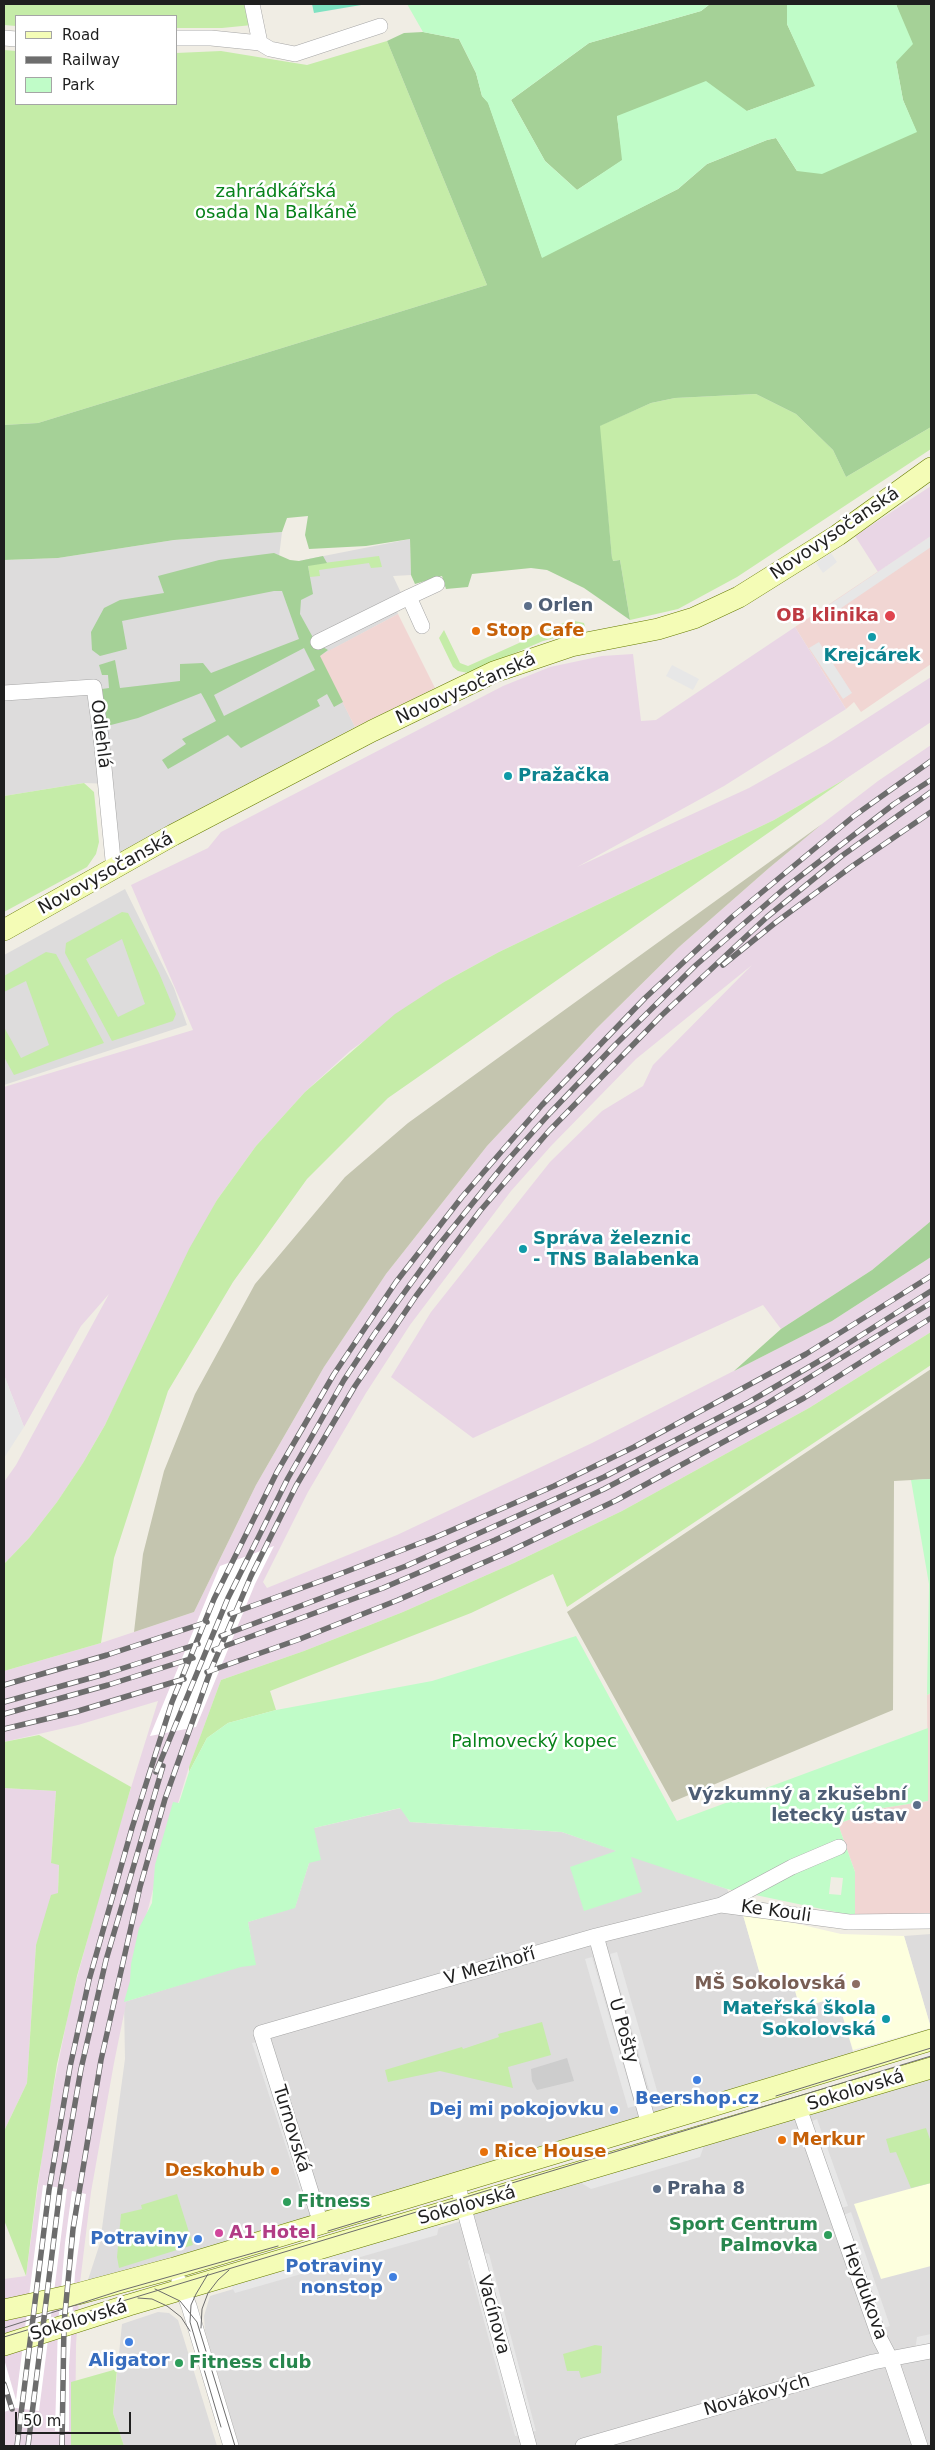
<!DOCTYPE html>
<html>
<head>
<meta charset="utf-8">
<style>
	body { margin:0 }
	#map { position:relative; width:935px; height:2450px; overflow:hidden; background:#f0ede4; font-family:"DejaVu Sans",sans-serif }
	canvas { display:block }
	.frame { position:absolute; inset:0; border:5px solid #1f1f1f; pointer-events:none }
	.legend { position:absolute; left:15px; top:15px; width:162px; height:90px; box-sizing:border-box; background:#fff; border:1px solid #a5a5a5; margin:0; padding:6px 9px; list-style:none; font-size:15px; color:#1f1f1f }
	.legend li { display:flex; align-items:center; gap:10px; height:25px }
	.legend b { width:25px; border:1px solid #a5a5a5 }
	.scale { position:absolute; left:15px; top:2412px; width:116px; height:22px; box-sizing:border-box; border:2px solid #1f1f1f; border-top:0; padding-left:6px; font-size:15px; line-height:18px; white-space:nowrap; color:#1f1f1f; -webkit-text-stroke:4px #fff; paint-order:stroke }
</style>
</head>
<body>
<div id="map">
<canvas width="935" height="2450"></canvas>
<div class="frame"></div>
<ul class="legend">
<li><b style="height:6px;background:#f4fcb6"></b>Road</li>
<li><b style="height:6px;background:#6d6d6d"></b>Railway</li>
<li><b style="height:14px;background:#c0fcc8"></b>Park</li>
</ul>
<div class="scale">50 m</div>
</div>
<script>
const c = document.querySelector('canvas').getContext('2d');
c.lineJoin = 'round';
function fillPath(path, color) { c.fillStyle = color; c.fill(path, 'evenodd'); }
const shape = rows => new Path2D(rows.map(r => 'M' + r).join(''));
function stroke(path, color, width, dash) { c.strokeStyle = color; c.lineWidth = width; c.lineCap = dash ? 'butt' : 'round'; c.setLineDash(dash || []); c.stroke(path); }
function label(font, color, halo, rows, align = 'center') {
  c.font = font + ' "DejaVu Sans",sans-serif'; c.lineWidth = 5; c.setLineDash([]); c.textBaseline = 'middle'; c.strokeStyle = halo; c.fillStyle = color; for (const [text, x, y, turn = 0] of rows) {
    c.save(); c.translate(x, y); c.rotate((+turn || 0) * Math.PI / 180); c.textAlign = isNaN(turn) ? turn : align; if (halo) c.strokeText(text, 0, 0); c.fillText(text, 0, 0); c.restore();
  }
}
const residential = shape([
	[282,532,278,565,410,539,411,575,393,576,402,595,393,603,398,614,320,656,355,727,119,854,112,784,84,783,4,796,4,560,58,558,174,540],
	[125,889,174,988,187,1025,4,1085,4,955],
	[401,1808,410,1822,562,1832,727,1889,743,1915,764,1988,792,1980,800,2008,837,1997,854,2055,87,2283,100,2243,125,2059,124,2002,241,1966,255,1964,248,1922,295,1907,309,1863,314,1828],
	[931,1934,931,2028,904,1936],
	[931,2076,931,2446,239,2446,205,2331,204,2316,210,2296,458,2222,477,2212],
	[158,2312,169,2313,178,2320,217,2446,124,2446,113,2413,122,2324]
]);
const commercial = shape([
	[931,536,931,664,861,712,854,702,846,709,795,627],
	[398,614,435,688,355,727,319,656],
	[931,1693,931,1916,855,1916,855,1872,838,1824,876,1809,928,1801,927,1695]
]);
const industrial = shape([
	[931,486,931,536,878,572,855,536],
	[795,627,846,709,724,786,577,867,749,788,827,744,931,677,931,722,847,778,774,820,499,952,444,982,350,1051,305,1092,256,1146,217,1200,105,1425,83,1463,57,1502,29,1538,4,1564,4,1482,16,1465,109,1294,81,1326,24,1427,4,1375,4,1087,193,1030,131,885,208,848,221,832,503,686,550,667,602,656,633,654,641,721,656,720],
	[931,745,931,1221,872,1270,781,1329,763,1305,473,1438,391,1377,431,1312,550,1162,602,1111,643,1086,653,1065,752,965,636,1059,551,1146,511,1191,410,1325,366,1393,308,1492,263,1582,267,1588,397,1535,592,1443,832,1321,931,1257,931,1332,809,1408,622,1511,514,1563,403,1612,304,1651,221,1680,188,1770,159,1866,134,1964,114,2063,91,2192,80,2283,76,2345,75,2446,4,2446,4,2279,26,2276,46,2125,70,2004,110,1855,158,1701,78,1725,4,1742,4,1671,101,1643,194,1612,256,1485,324,1367,386,1274,487,1146,597,1028,679,947,769,868,822,824,878,781],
	[4,1788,56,1791,51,1862,59,1864,58,1893,36,1945,27,2083,4,2131]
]);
const education = shape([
	[743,1915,764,1916,841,1934,904,1936,931,2028,853,2050,837,1997,800,2008,792,1980,764,1988],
	[931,2183,931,2266,881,2279,854,2204]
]);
const religious = shape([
	[567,2058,574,2081,537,2090,532,2081,531,2069]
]);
const construction = shape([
	[822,824,769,868,679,947,597,1028,487,1146,386,1274,324,1367,256,1485,194,1612,134,1632,143,1554,164,1471,195,1394,255,1284,345,1177,408,1123],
	[931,1369,931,1479,894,1481,893,1710,672,1802,567,1612]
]);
const grass = shape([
	[4,4,247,4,252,25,222,28,176,28,176,16,16,16,16,26,4,25],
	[387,41,487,285,38,423,4,425,4,50,16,51,16,104,176,104,176,53,221,51,307,65],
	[756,394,796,414,833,450,846,477,931,427,931,449,737,577,678,609,630,620,620,560,612,561,612,558,599,426,651,403,675,398],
	[379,556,382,567,371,568,369,563,319,570,320,576,310,577,308,565],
	[570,620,584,623,586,630,543,641,468,673,458,671,453,667,439,638,444,630,460,663,468,666],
	[847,778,388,1098,307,1179,233,1282,168,1391,114,1558,101,1643,4,1671,4,1564,29,1538,57,1502,83,1463,105,1425,189,1249,217,1200,256,1146,305,1092,395,1014,444,982,499,952,774,820],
	[84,783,94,792,99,842,96,854,87,867,4,912,4,796],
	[122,912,128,913,159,973,176,1014,173,1021,112,1041,65,953,66,943],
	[122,939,145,1004,118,1017,86,959],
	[46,952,56,954,104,1043,14,1075,4,1057,4,1027,21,1058,49,1045,26,981,4,992,4,976],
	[931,1332,931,1365,567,1607,553,1574,471,1613,270,1691,276,1710,228,1723,207,1738,189,1772,189,1767,221,1680,304,1651,403,1612,514,1563,622,1511,809,1408],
	[39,1735,131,1787,77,1976,57,2064,37,2188,26,2276,4,2220,4,2131,27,2083,36,1945,51,1895,58,1893,59,1865,51,1863,56,1791,4,1788,4,1742],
	[542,2022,551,2055,508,2067,513,2088,440,2071,388,2082,385,2070,462,2047,463,2049,499,2037,498,2034],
	[926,2128,931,2142,931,2183,911,2188,896,2152,890,2153,886,2139],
	[177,2194,193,2245,119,2268,117,2257,121,2214,142,2209,141,2205],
	[595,2345,602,2346,601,2373,581,2378,579,2371,567,2371,563,2354],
	[117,2369,113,2413,124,2446,71,2446,71,2382]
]);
const forest = shape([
	[710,4,787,4,787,24,816,86,747,111,617,116,623,160,577,190,545,161,511,100,589,43,701,11],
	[896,4,931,4,931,427,846,477,833,450,796,414,756,394,675,398,651,403,600,426,612,558,613,561,620,560,630,620,584,588,547,570,531,568,472,574,468,587,446,589,442,576,415,584,411,575,410,539,366,546,309,549,305,535,308,516,287,518,282,532,174,540,58,558,4,560,4,425,38,423,487,285,387,41,404,33,423,32,459,39,476,73,482,96,488,102,542,257,678,189,707,164,767,140,776,138,797,171,916,131,903,100,896,62,899,13],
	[274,553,290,560,299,561,323,556,327,563,308,566,313,594,301,600,300,614,316,643,328,650,320,656,343,702,334,707,327,694,317,700,320,706,241,748,228,735,168,769,162,760,186,744,182,739,216,721,205,700,201,693,138,718,107,726,102,689,109,688,108,675,102,675,99,665,115,660,120,688,180,681,180,664,203,663,211,673,299,639,282,591,274,591,122,621,127,649,100,656,92,650,91,632,104,608,120,600,164,593,158,576,219,560],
	[304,648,315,670,224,716,214,695],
	[931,1221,931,1257,832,1321,734,1371,781,1329,872,1270]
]);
const park = shape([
	[407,4,710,4,701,11,589,43,511,100,545,161,577,190,622,160,617,116,706,81,747,111,815,86,787,24,787,4,896,4,913,44,896,62,903,100,917,132,822,174,797,171,776,138,767,140,707,164,678,189,542,258,488,103,482,96,476,73,459,39,423,32],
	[931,1479,931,1693,927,1695,929,1584,911,1480],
	[576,1636,677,1821,928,1728,928,1801,876,1809,838,1824,855,1872,855,1916,727,1889,631,1857,642,1892,584,1911,570,1867,616,1851,562,1832,410,1822,400,1808,314,1828,321,1860,309,1863,295,1908,248,1922,256,1965,241,1967,124,2002,130,1981,131,1964,139,1928,152,1903,155,1865,173,1802,179,1803,189,1772,207,1738,228,1723,276,1710,432,1681],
	[831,1877,843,1878,841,1895,829,1894]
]);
const pitch = shape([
	[312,4,367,4,314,13]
]);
const parking = shape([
	[931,536,931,547,825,619,820,611],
	[831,553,837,562,823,573,816,563],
	[819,642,852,693,843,699,809,648],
	[672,665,699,679,693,690,666,676],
	[4,1375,24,1427,4,1458],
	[617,1952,660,2101,653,2103,610,1954],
	[592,1957,635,2106,628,2108,585,1959],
	[256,2042,262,2054,311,2207,306,2208,252,2043],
	[817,2119,848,2206,838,2209,808,2123],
	[705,2143,700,2157,591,2189,578,2181],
	[851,2212,890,2326,880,2329,841,2216],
	[440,2222,437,2235,235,2293,230,2283],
	[482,2252,489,2254,536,2431,531,2432],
	[472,2254,521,2435,515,2436,468,2262],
	[931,2334,931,2346,915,2351,917,2337]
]);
const pier = shape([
	[274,1546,255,1584,196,1727,150,1736,220,1566],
	[43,2185,67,2189,39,2411,16,2408,4,2412,4,2359,16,2400],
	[72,2191,86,2194,75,2273,69,2367,69,2431,55,2431,58,2325,65,2243]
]);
const street = shape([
	[252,4,260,43],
	[4,38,16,39],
	[176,38,211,38,260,43,270,49,295,54,380,26],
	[409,597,437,584],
	[318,642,409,597,422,626],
	[4,693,94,687,101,737,114,870],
	[721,1905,849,1922,931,1921],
	[596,1936,649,2125],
	[799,2108,880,2339,891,2360,920,2446],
	[457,2183,529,2446],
	[321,2224,261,2033,596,1936,721,1905,792,1867,839,1847],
	[179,2281,189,2306,231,2446],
	[583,2446,873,2362,931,2351]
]);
const secondary = shape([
	[4,930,173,835,372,731,494,672,571,646,658,629,694,618,739,597,838,535,931,468],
	[4,2310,77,2294,174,2268,931,2040],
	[4,2345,129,2305,931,2068]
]);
const tram = shape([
	[776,2096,931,2048],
	[328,2231,381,2215],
	[208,2274,196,2294,191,2305,190,2322,221,2427],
	[155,2289,180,2301,197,2322,235,2446],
	[138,2298,152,2299,167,2306,181,2317,190,2331],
	[4,2328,119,2291,278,2246],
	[201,2328,202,2309,208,2293,218,2280,229,2270],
	[4,2337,931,2056]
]);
const rail = shape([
	[723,965,775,923,851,867,931,812],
	[230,1614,332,1577,436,1537,554,1486,634,1447,806,1354,931,1276],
	[221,1636,406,1566,604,1477,749,1402,833,1353,931,1291],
	[214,1650,383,1588,495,1540,604,1489,766,1404,931,1303],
	[207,1672,300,1639,398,1600,508,1552,617,1500,804,1398,931,1318],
	[4,1685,107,1655,207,1622],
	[4,1702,105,1674,198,1644],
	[4,1714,108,1685,193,1658],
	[4,1729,75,1712,184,1679],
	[156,1772,228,1598,288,1478,344,1380,375,1333,438,1246,506,1162,550,1113,615,1045,696,965,785,888,894,804,931,780],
	[4,2384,12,2409],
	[17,2446,49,2190,70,2067,89,1980,132,1828,172,1702,214,1599,277,1472,334,1374,396,1282,462,1197,542,1105,645,998,732,917,854,816,931,761],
	[28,2446,60,2190,81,2069,106,1960,163,1766],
	[62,2446,64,2324,73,2229,101,2060,140,1887,165,1799,210,1672,251,1576,296,1486,355,1386,416,1296,480,1211,549,1131,662,1015,767,917,843,855,931,792]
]);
const markers = [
	[528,606,5,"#5c6f8a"],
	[890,616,6,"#e0444e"],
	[476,631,5,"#e8710a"],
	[872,637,5,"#0f9aa8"],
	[508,776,5,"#0f9aa8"],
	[523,1249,5,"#0f9aa8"],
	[917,1805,5,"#5c6f8a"],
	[856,1984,5,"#8d6e63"],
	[886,2019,5,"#0f9aa8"],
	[697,2080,5,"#3f7fe0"],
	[614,2110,5,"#3f7fe0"],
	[782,2140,5,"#e8710a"],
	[484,2152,5,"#e8710a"],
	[275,2171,5,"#e8710a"],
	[657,2189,5,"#5c6f8a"],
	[287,2202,5,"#2e9e5b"],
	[219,2233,5,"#d1479c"],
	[828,2235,5,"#2e9e5b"],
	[198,2239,5,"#3f7fe0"],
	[393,2277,5,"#3f7fe0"],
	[129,2342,5,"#3f7fe0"],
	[179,2363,5,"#2e9e5b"]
];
const parkNames = [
	["zahrádkářská",276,192],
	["osada Na Balkáně",276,213],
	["Palmovecký kopec",534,1742]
];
const streetNames = [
	["Novovysočanská",835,534,-34],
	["Novovysočanská",466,689,-24],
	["Odlehlá",100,734,83],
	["Novovysočanská",106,874,-29],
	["Ke Kouli",776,1912,8],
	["V Mezihoří",490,1967,-16],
	["U Pošty",623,2031,74],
	["Sokolovská",856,2091,-17],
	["Turnovská",291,2129,73],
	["Sokolovská",467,2206,-16],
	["Heydukova",864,2292,70],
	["Vacínova",493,2315,75],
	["Sokolovská",79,2321,-17],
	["Novákových",757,2396,-16]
];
const serviceNames = [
	["Orlen",538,606],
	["Výzkumný a zkušební",907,1795,"right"],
	["letecký ústav",907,1816,"right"],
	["Praha 8",667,2189]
];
const healthNames = [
	["OB klinika",879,616]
];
const foodNames = [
	["Stop Cafe",486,631],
	["Merkur",792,2140],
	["Rice House",494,2152],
	["Deskohub",265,2171,"right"]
];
const cultureNames = [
	["Krejcárek",872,656,"center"],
	["Pražačka",518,776],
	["Správa železnic",533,1239],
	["- TNS Balabenka",533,1260],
	["Mateřská škola",876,2009,"right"],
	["Sokolovská",876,2030,"right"]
];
const educationNames = [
	["MŠ Sokolovská",846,1984]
];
const shopNames = [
	["Beershop.cz",697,2099,"center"],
	["Dej mi pokojovku",604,2110],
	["Potraviny",188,2239],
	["Potraviny",383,2267],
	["nonstop",383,2288],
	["Aligator",129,2361,"center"]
];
const leisureNames = [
	["Fitness",297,2202],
	["Sport Centrum",818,2225,"right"],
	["Palmovka",818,2246,"right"],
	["Fitness club",189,2363]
];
const hotelNames = [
	["A1 Hotel",229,2233]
];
fillPath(residential, '#dddcdc');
fillPath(commercial, '#f1d6d3');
fillPath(industrial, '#e9d6e5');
fillPath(education, '#fdffde');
fillPath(religious, '#cdcdcd');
fillPath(construction, '#c4c5af');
fillPath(grass, '#c5eca8');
fillPath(forest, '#a5d197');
fillPath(park, '#c0fcc8');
fillPath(pitch, '#7fe2c2');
fillPath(parking, '#e7e7e7');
fillPath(pier, '#fff');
stroke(street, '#a6a6a6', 16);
stroke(secondary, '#667b00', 22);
stroke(street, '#fff', 15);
stroke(secondary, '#f4fcb6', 21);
stroke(tram, '#6d6d6d', 1);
stroke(rail, '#6d6d6d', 5.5);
stroke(rail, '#fff', 4, [11]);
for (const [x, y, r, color] of markers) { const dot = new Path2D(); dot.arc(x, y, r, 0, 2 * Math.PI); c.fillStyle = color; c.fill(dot); stroke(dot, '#fff', 2); }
label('18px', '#078219', '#fff', parkNames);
label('18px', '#1f1f1f', '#fff', streetNames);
label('bold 18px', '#4e5e75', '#fff', serviceNames, 'left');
label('bold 18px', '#be3a42', '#fff', healthNames, 'right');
label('bold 18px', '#c56008', '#fff', foodNames, 'left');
label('bold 18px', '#0d838f', '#fff', cultureNames, 'left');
label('bold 18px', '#785e54', '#fff', educationNames, 'right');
label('bold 18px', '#366cbe', '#fff', shopNames, 'right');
label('bold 18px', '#27864d', '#fff', leisureNames, 'left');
label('bold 18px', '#b23c85', '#fff', hotelNames, 'left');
</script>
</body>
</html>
